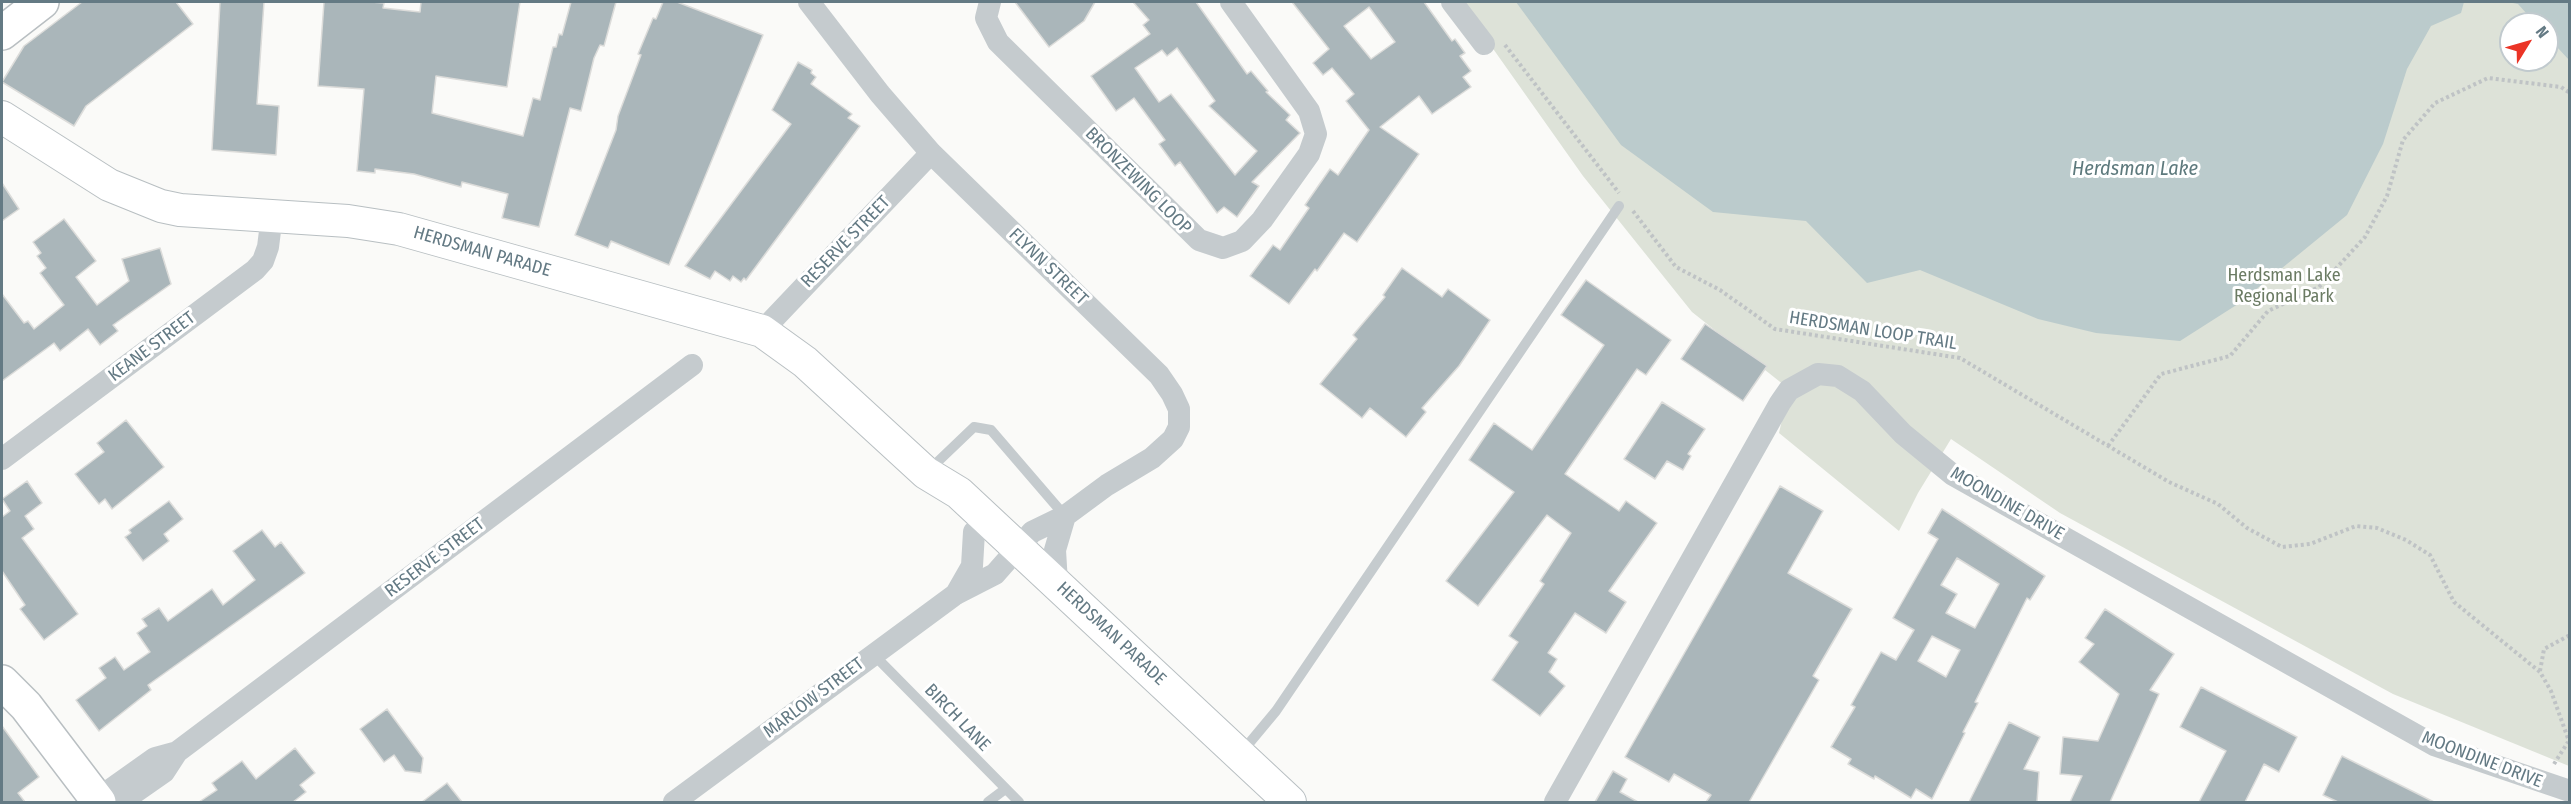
<!DOCTYPE html>
<html>
<head>
<meta charset="utf-8">
<style>
	body { margin:0 }
	#map { position:relative; width:2571px; height:804px; overflow:hidden; background:#fafaf8; font-family:"Fira Sans Condensed",sans-serif }
	canvas { display:block }
	.frame { position:absolute; inset:0; border:3px solid #647a84; pointer-events:none }
	.north { position:absolute; left:2499px; top:12px; width:60px; height:60px; box-sizing:border-box; background:#fff; border:2px solid #c1cace; border-radius:50%; rotate:53deg; font-size:16px; font-weight:700; line-height:24px; text-align:center; color:#647a84 }
	.north::after { content:''; display:block; margin:auto; width:21px; height:27px; background:#eb3426; clip-path:polygon(50% 0,100% 100%,50% 72%,0 100%) }
</style>
</head>
<body>
<div id="map">
<canvas width="2571" height="804"></canvas>
<div class="frame"></div>
<div class="north">N</div>
</div>
<script>
const c = document.querySelector('canvas').getContext('2d');
c.lineJoin = 'round';
function fillPath(path, color) { c.fillStyle = color; c.fill(path, 'evenodd'); }
const shape = rows => new Path2D(rows.map(r => 'M' + r).join(''));
function stroke(path, color, width, dash) { c.strokeStyle = color; c.lineWidth = width; c.lineCap = dash ? 'butt' : 'round'; c.setLineDash(dash || []); c.stroke(path); }
function label(font, color, halo, rows, align = 'center') {
  c.font = font + ' "Fira Sans Condensed",sans-serif'; c.lineWidth = 6; c.setLineDash([]); c.textBaseline = 'middle'; c.strokeStyle = halo; c.fillStyle = color; for (const [text, x, y, turn = 0] of rows) {
    c.save(); c.translate(x, y); c.rotate((+turn || 0) * Math.PI / 180); c.textAlign = isNaN(turn) ? turn : align; if (halo) c.strokeText(text, 0, 0); c.fillText(text, 0, 0); c.restore();
  }
}
const green = shape([
	[1460,2,2569,2,2569,766,2393,694,2060,513,1951,439,1918,493,1899,531,1779,433,1789,389,1692,312,1583,176],
	[2511,24,2547,24,2547,60,2511,60]
]);
const water = shape([
	[1516,2,2464,2,2461,13,2431,26,2407,69,2383,144,2347,215,2238,304,2180,341,2096,333,2038,319,1920,270,1867,283,1806,221,1713,212,1621,145],
	[2508,2,2569,2,2569,60,2547,36,2547,24,2536,24,2518,4]
]);
const building = shape([
	[82,2,176,2,193,24,86,106,74,126,2,82,24,46,82,2],
	[220,2,264,2,257,104,279,106,276,155,212,150,220,2],
	[324,2,371,2,384,3,383,8,420,12,421,2,520,2,507,87,436,76,432,113,523,136,533,98,540,100,553,47,556,47,559,34,562,35,571,2,616,2,604,46,600,45,594,58,581,111,570,108,539,227,502,218,508,194,462,182,461,187,414,174,375,169,375,173,357,171,364,89,318,86,324,2],
	[663,2,677,2,763,35,669,265,611,241,608,248,575,235,616,130,618,116,641,55,638,54,653,18,656,19,663,2],
	[1015,2,1095,2,1084,21,1049,47,1015,2],
	[1133,2,1196,2,1247,74,1251,71,1268,91,1266,92,1290,115,1286,120,1300,133,1252,182,1259,186,1237,217,1224,207,1217,213,1180,162,1175,166,1159,144,1165,140,1134,98,1116,111,1091,76,1150,34,1143,25,1149,20,1133,2],
	[1177,48,1215,101,1209,106,1257,151,1235,175,1171,94,1159,102,1135,68,1162,50,1167,56,1177,48],
	[1292,2,1424,2,1452,41,1455,39,1465,53,1460,56,1471,71,1463,77,1471,87,1432,114,1419,96,1380,127,1419,154,1357,242,1344,233,1317,271,1315,269,1289,304,1250,276,1273,245,1280,250,1309,208,1305,205,1330,169,1338,175,1369,130,1346,101,1354,94,1332,68,1323,75,1313,63,1329,49,1292,2],
	[1369,7,1395,42,1371,59,1344,26,1369,7],
	[798,62,812,70,811,73,816,77,811,84,852,114,848,118,860,126,746,280,744,278,741,282,733,276,730,281,715,271,710,279,685,266,791,124,772,110,798,62],
	[2,183,19,209,2,221,2,183],
	[64,219,96,261,76,277,97,305,129,281,122,259,160,248,171,284,113,325,118,331,100,345,88,329,60,351,54,343,2,381,2,294,24,323,28,321,34,329,64,305,40,273,46,268,37,256,41,253,33,242,64,219],
	[1402,268,1442,297,1448,289,1490,320,1459,366,1422,408,1426,412,1406,437,1370,408,1362,418,1320,384,1357,339,1353,335,1385,297,1383,295,1402,268],
	[1586,280,1671,340,1646,375,1637,369,1565,474,1619,511,1626,501,1657,523,1609,591,1626,602,1606,633,1575,613,1548,653,1557,659,1549,672,1565,686,1540,716,1492,680,1518,642,1509,636,1544,584,1540,581,1571,533,1547,515,1478,606,1446,581,1514,492,1469,460,1494,423,1532,450,1604,345,1561,315,1586,280],
	[1705,324,1767,366,1743,401,1681,359,1705,324],
	[1662,402,1705,429,1688,454,1691,456,1683,470,1667,461,1655,479,1624,459,1662,402],
	[126,420,164,467,112,509,105,499,99,504,75,474,104,452,97,443,126,420],
	[27,481,42,503,25,516,34,529,22,538,78,614,44,640,20,609,25,605,2,571,2,517,10,511,2,499,27,481],
	[1780,486,1823,511,1788,573,1852,609,1813,676,1819,680,1749,802,1706,802,1711,795,1674,774,1669,782,1625,757,1780,486],
	[169,501,183,519,164,534,169,541,143,561,125,537,131,533,129,530,169,501],
	[1942,509,2045,576,2030,600,2027,598,1975,702,1978,703,1963,732,1965,733,1932,799,1916,789,1911,798,1875,776,1874,779,1848,764,1851,759,1831,747,1855,707,1851,705,1881,652,1896,660,1914,630,1893,618,1938,539,1928,533,1942,509],
	[1957,558,1999,584,1975,628,1946,613,1957,594,1941,585,1957,558],
	[1932,636,1960,650,1946,677,1918,661,1932,636],
	[262,530,275,547,281,542,305,573,148,685,151,690,99,731,76,700,106,678,99,668,115,657,124,670,150,652,137,633,147,626,142,619,159,608,168,621,212,589,223,605,255,580,233,551,262,530],
	[2105,609,2174,654,2150,690,2159,694,2110,802,2070,802,2082,776,2060,774,2063,737,2098,741,2119,694,2079,662,2094,644,2085,638,2105,609],
	[2201,687,2297,737,2279,772,2264,764,2245,802,2199,802,2226,751,2180,727,2201,687],
	[387,709,423,758,421,773,405,771,394,755,384,762,360,729,387,709],
	[2009,722,2040,737,2024,769,2039,772,2037,802,1969,802,2009,722],
	[2,726,39,777,18,793,25,802,2,802,2,726],
	[295,748,315,773,300,785,306,792,293,802,199,802,217,790,212,783,242,761,256,779,295,748],
	[2342,756,2434,802,2338,802,2323,795,2342,756],
	[1613,771,1627,779,1620,792,1638,802,1595,802,1613,771],
	[447,783,462,802,422,802,447,783]
]);
const path = shape([
	[1505,45,1619,193],
	[1633,211,1676,267,1720,290,1775,329,1960,358,2169,482,2218,504,2247,528,2282,547,2310,544,2356,526,2377,528,2406,540,2430,555,2454,602,2540,672,2551,691,2570,744],
	[2108,446,2161,374,2230,356,2268,311,2319,287,2365,237,2387,196,2403,140,2435,103,2488,78,2561,87,2570,93],
	[2540,671,2544,649,2570,635],
	[2554,764,2568,742]
]);
const service = shape([
	[928,471,974,427,991,430,1065,516],
	[873,654,1019,802],
	[1241,753,1276,711,1619,206],
	[988,802,1004,790]
]);
const minor = shape([
	[990,2,986,18,998,42,1199,240,1223,248,1242,241,1262,220,1309,154,1316,134,1309,111,1231,2],
	[1452,2,1484,44],
	[762,331,931,153],
	[2,459,255,270,263,261,268,247,272,215],
	[1057,583,1055,550,1065,516],
	[956,594,972,566,974,532],
	[93,802,155,758,177,752],
	[121,802,164,772,177,752,692,365],
	[674,802,956,594,995,574,1032,532,1065,516,1107,485,1152,458,1173,439,1179,427,1179,409,1172,394,1159,375,931,153,880,94,809,2],
	[1555,802,1780,403,1789,390,1818,374,1838,376,1862,391,1903,434,1953,475,2434,745,2570,791]
]);
const secondary = shape([
	[2,117,109,185,161,206,180,210,348,221,399,229,762,331,805,362,926,473,959,493,1290,802]
]);
const primary = shape([
	[2,33,42,2],
	[2,682,26,706,99,802]
]);
const streetNames = [
	["BRONZEWING LOOP",1138,181,45],
	["RESERVE STREET",846,242,-46],
	["HERDSMAN PARADE",482,252,16],
	["FLYNN STREET",1048,267,44],
	["HERDSMAN LOOP TRAIL",1873,331,9],
	["KEANE STREET",152,347,-37],
	["MOONDINE DRIVE",2007,504,30],
	["RESERVE STREET",435,558,-37],
	["HERDSMAN PARADE",1111,634,43],
	["MARLOW STREET",814,698,-37],
	["BIRCH LANE",957,718,46],
	["MOONDINE DRIVE",2482,760,21]
];
const parkNames = [
	["Herdsman Lake",2284,276],
	["Regional Park",2284,297]
];
const waterNames = [
	["Herdsman Lake",2135,169]
];
fillPath(green, '#dde2d8');
fillPath(water, '#bbcbcc');
fillPath(building, '#aab6ba');
stroke(building, '#dcdcda', 1.5);
stroke(secondary, '#b8bfc2', 34);
stroke(primary, '#b9bfc2', 36);
stroke(path, '#bfc3c5', 4, [3, 3]);
stroke(service, '#c5cbce', 10);
stroke(minor, '#c5cbce', 22);
stroke(secondary, '#fff', 32);
stroke(primary, '#fff', 33);
label('18px', '#647a84', '#fff', streetNames);
label('18px', '#6b7b63', '#fff', parkNames);
label('italic 20px', '#5e7a7d', '#fff', waterNames);
</script>
</body>
</html>
